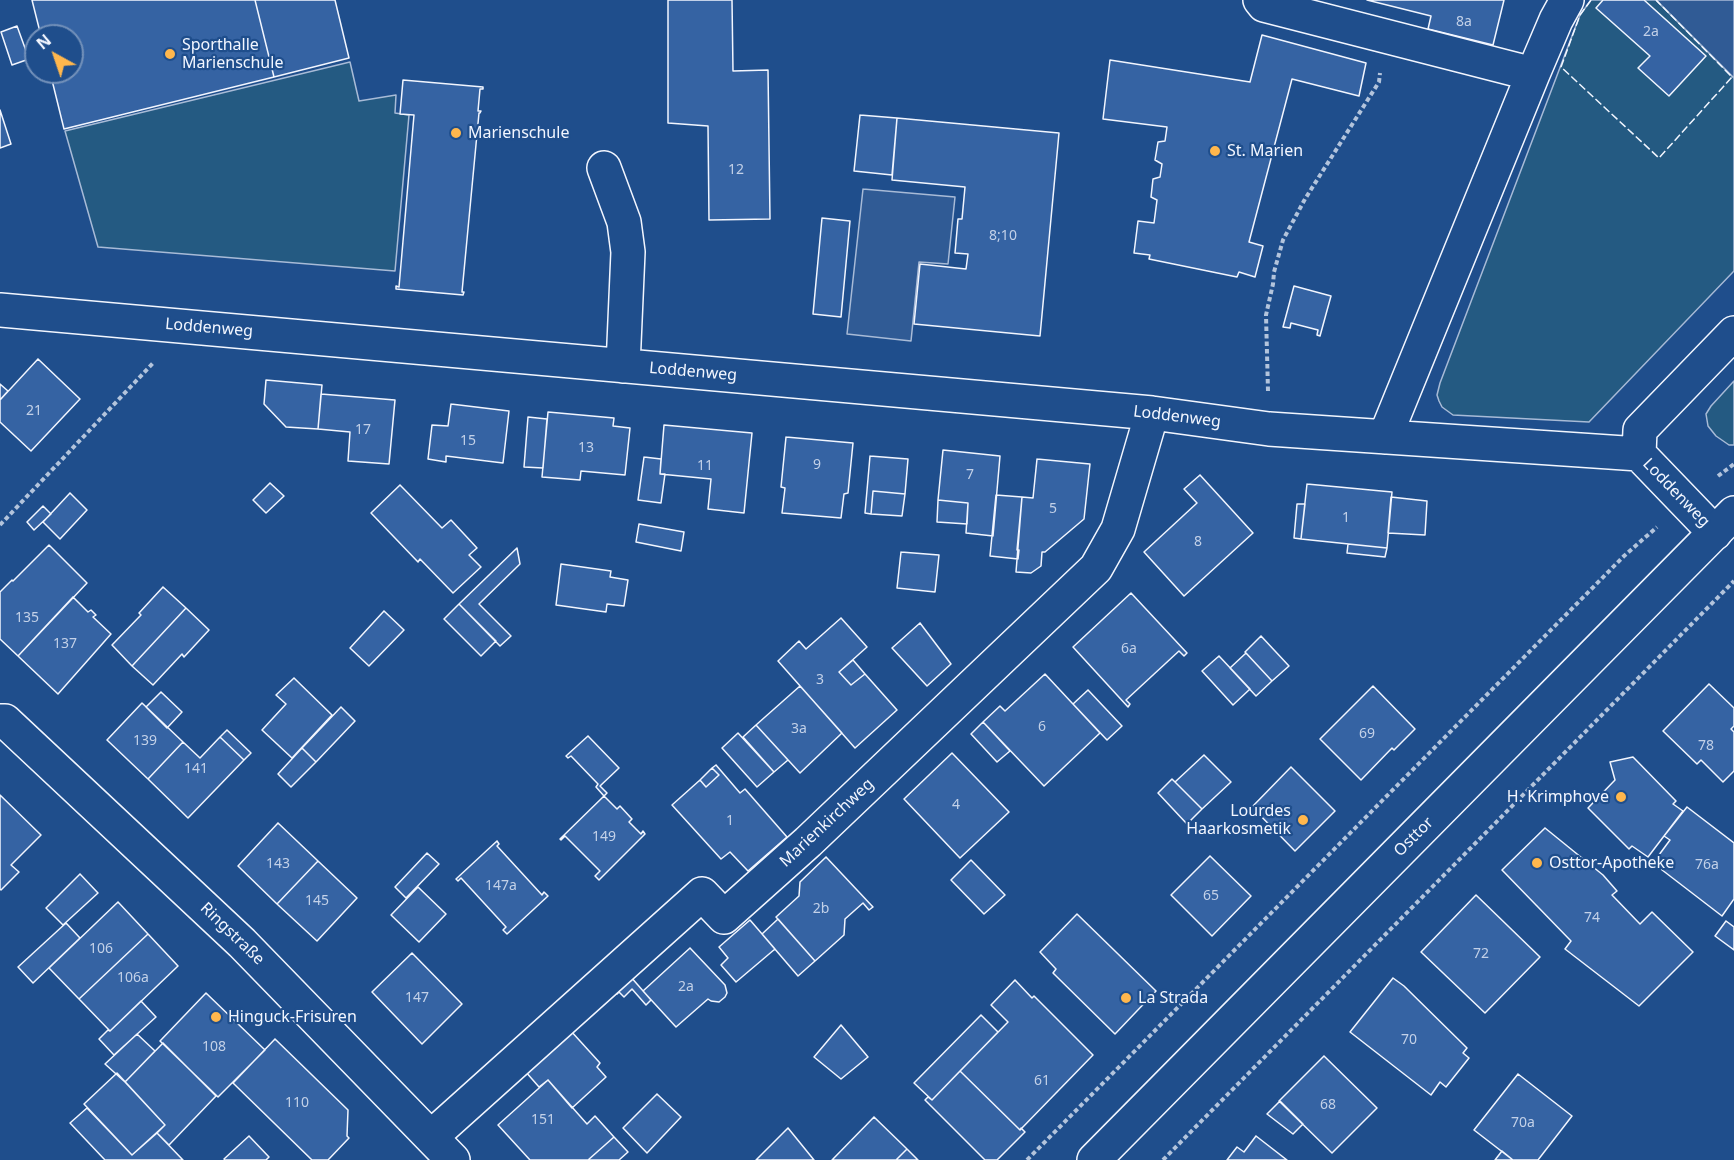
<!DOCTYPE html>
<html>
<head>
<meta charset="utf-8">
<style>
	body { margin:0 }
	#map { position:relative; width:1734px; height:1160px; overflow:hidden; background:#1f4e8c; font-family:"Noto Sans",sans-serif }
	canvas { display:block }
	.north { position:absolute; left:24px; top:24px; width:60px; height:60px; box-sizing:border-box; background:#1f4e8c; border:2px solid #7391ba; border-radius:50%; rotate:320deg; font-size:16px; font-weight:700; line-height:24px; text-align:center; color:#f2f6ff }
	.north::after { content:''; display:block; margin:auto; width:21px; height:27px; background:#ffb74d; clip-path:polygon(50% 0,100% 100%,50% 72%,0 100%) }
</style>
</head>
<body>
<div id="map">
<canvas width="1734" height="1160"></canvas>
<div class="north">N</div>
</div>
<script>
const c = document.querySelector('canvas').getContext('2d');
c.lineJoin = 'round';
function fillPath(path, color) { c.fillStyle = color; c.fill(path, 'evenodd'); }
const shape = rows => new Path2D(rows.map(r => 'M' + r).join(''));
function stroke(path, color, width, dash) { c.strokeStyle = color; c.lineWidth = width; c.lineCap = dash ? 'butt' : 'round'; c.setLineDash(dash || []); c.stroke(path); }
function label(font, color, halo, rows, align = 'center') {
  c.font = font + ' "Noto Sans",sans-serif'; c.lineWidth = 4.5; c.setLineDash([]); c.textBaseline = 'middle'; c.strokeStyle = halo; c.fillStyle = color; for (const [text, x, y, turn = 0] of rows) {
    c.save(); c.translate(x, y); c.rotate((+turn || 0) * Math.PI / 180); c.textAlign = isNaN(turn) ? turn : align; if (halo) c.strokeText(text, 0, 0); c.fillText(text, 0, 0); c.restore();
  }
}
const green = shape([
	[1591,0,1656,0,1734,78,1734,271,1589,422,1453,415,1442,407,1439,401,1437,395,1440,383,1580,15,1591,0],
	[350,62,359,101,396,95,395,113,409,115,395,271,98,247,65,131,350,62],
	[1734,381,1734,445,1729,445,1716,436,1708,426,1706,414,1711,406,1734,381]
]);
const parking = shape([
	[1656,0,1734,0,1734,78,1656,0],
	[863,189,955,197,948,264,919,262,911,341,847,334,863,189]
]);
const building = shape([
	[32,0,255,0,274,77,64,129,50,72,72,72,72,36,41,36,32,0],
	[255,0,335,0,349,58,274,77,255,0],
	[668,0,732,0,733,71,768,70,770,219,709,220,708,126,668,123,668,0],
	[1367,0,1504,0,1493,45,1428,29,1431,16,1367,0],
	[1603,0,1644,0,1706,56,1669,96,1638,68,1650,56,1596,8,1603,0],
	[17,26,29,59,12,65,1,32,17,26],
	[1262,35,1366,63,1359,96,1292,79,1249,242,1263,246,1255,277,1239,272,1237,277,1149,259,1150,255,1134,253,1138,221,1154,223,1157,200,1151,197,1153,179,1160,177,1162,164,1155,160,1158,142,1165,141,1167,127,1103,119,1110,60,1250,82,1262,35],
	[403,80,483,87,483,89,480,89,478,111,481,111,480,113,479,113,462,292,464,292,463,295,396,289,396,286,399,287,414,115,400,114,403,80],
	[0,110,11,144,0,148,0,110],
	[860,115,897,118,892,175,854,171,860,115],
	[897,118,1059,133,1040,336,914,324,920,264,966,269,968,254,955,253,958,219,962,219,965,187,892,180,897,118],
	[822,218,850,221,841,317,813,314,822,218],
	[1294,286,1331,296,1320,336,1317,335,1318,330,1291,323,1290,328,1283,327,1294,286],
	[38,359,80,399,31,451,0,422,0,400,38,359],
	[266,380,322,385,318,429,286,427,264,404,266,380],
	[0,384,8,391,0,400,0,384],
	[321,394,395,400,389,464,348,461,350,432,318,429,321,394],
	[451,404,509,411,503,463,446,456,446,462,428,459,432,425,448,426,451,404],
	[548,412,614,418,613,426,630,428,625,475,581,471,580,480,542,477,548,412],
	[528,417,547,419,543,468,524,467,528,417],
	[664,425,752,433,744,513,708,509,711,479,660,474,664,425],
	[786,437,853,443,848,493,844,494,841,518,782,513,785,488,781,487,786,437],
	[943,450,1000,456,993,536,966,533,968,503,938,500,943,450],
	[870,456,908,459,905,494,873,491,871,514,865,513,870,456],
	[644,457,661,459,660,474,665,474,661,503,638,500,644,457],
	[1037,459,1090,464,1084,519,1045,552,1042,552,1041,566,1031,573,1016,572,1022,497,1033,498,1037,459],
	[1200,475,1253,533,1184,596,1144,552,1197,503,1184,489,1200,475],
	[270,483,284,496,266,513,253,500,270,483],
	[1307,484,1392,492,1387,548,1301,539,1307,484],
	[400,485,442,528,451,520,477,548,469,555,481,567,453,593,420,559,418,562,371,513,400,485],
	[873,491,905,494,902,516,871,514,873,491],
	[70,493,87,510,60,539,43,522,70,493],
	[996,495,1022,497,1017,550,1019,550,1018,559,990,556,996,495],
	[1391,497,1427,501,1425,535,1388,533,1391,497],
	[938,500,968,503,967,524,937,522,938,500],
	[1297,504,1305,504,1301,539,1294,538,1297,504],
	[43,506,51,514,34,530,27,522,43,506],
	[639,524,684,532,681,551,636,542,639,524],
	[1348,544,1387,548,1385,557,1347,553,1348,544],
	[49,545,87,583,18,656,0,639,0,592,12,580,13,581,49,545],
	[517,548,520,564,479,604,511,636,500,646,459,604,517,548],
	[901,552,939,555,935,592,897,588,901,552],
	[561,564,611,571,610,577,628,580,624,606,607,604,606,612,556,605,561,564],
	[163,587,186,608,132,666,112,645,141,615,139,613,163,587],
	[1131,593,1187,653,1184,656,1179,651,1126,700,1130,704,1128,707,1073,647,1131,593],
	[73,597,88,612,91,610,96,615,93,617,111,634,58,694,18,656,73,597],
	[459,604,496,641,481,656,444,619,459,604],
	[186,608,209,630,184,657,182,654,153,685,132,666,186,608],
	[384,611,404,630,369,666,350,648,384,611],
	[841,618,867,647,839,672,851,685,865,674,897,710,855,748,778,661,799,641,806,649,841,618],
	[920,623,951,664,927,686,892,648,920,623],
	[1261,636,1289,666,1272,681,1245,652,1261,636],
	[1246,653,1272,681,1256,696,1230,668,1246,653],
	[1219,656,1250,689,1233,705,1202,671,1219,656],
	[853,660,865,674,851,685,839,672,853,660],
	[1045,674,1100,733,1044,786,983,722,1000,706,1005,711,1045,674],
	[294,678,332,715,292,758,262,730,286,704,276,695,294,678],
	[1709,684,1734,708,1734,726,1731,729,1734,732,1734,771,1723,782,1701,760,1697,764,1663,731,1709,684],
	[800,686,842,733,800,773,756,725,800,686],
	[1373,686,1415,729,1394,750,1392,748,1361,780,1320,739,1373,686],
	[1088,690,1122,726,1107,740,1073,704,1088,690],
	[161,692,182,712,167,728,146,707,161,692],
	[142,703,183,742,148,779,107,740,142,703],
	[341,707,355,721,316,762,302,748,341,707],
	[983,722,1010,751,997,762,971,734,983,722],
	[756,725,788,760,774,772,743,737,756,725],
	[227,730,251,753,244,760,220,737,227,730],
	[738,733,774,772,757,787,722,748,738,733],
	[588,736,619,768,600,786,607,793,604,796,596,787,598,784,571,756,568,758,566,756,588,736],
	[220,737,244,760,188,818,148,779,183,742,200,758,220,737],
	[302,748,316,762,291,787,278,774,302,748],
	[952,753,1009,812,960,858,904,799,952,753],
	[1204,755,1231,782,1202,809,1175,782,1204,755],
	[1633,757,1676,801,1673,804,1683,811,1648,857,1632,846,1629,849,1588,808,1615,780,1610,762,1633,757],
	[716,765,740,793,745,789,787,837,748,871,730,852,721,859,672,805,700,780,706,787,719,775,712,768,716,765],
	[1291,767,1335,811,1295,851,1252,807,1291,767],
	[712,768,719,775,706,787,700,780,712,768],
	[1172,779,1202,809,1187,824,1158,793,1172,779],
	[0,795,41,835,11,865,19,872,1,890,0,889,0,795],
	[604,796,617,809,620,806,632,819,629,822,641,834,643,831,645,834,599,880,595,876,600,871,565,836,561,840,560,839,604,796],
	[1687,807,1734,843,1734,899,1722,916,1653,863,1670,840,1664,836,1687,807],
	[278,823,318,861,277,904,238,866,278,823],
	[1545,828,1603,875,1617,891,1612,895,1640,924,1652,912,1693,952,1639,1006,1565,949,1571,941,1502,870,1545,828],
	[497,841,499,844,497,846,542,895,544,892,548,896,507,934,503,930,506,927,461,878,458,881,456,879,497,841],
	[427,853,439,864,406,898,395,887,427,853],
	[1210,856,1251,896,1212,936,1171,895,1210,856],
	[826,857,873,907,869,910,863,903,845,919,844,935,815,961,776,917,799,896,800,882,826,857],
	[971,860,1005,895,984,914,951,880,971,860],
	[318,861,357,898,317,941,277,904,318,861],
	[80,874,98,893,63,925,46,908,80,874],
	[418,887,446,914,419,942,391,915,418,887],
	[1476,895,1540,957,1485,1013,1421,952,1476,895],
	[118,902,148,934,79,999,49,968,118,902],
	[1077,914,1156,991,1115,1034,1053,973,1056,969,1040,952,1077,914],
	[778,919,815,961,798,976,762,934,778,919],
	[750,920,775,949,736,982,721,965,728,958,719,947,750,920],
	[1726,921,1734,927,1734,950,1715,936,1726,921],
	[66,923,80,938,33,983,18,967,66,923],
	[148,934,178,966,110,1031,79,999,148,934],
	[690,948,725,985,727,993,725,997,719,1002,711,1001,708,999,676,1027,643,991,690,948],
	[412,953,462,1004,422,1044,372,992,412,953],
	[630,976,651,1000,646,1005,632,989,624,997,619,992,617,994,614,991,630,976],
	[1393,978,1404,986,1467,1048,1463,1053,1469,1058,1446,1087,1440,1082,1431,1095,1350,1032,1393,978],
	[1015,980,1032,998,1034,996,1093,1055,1020,1130,960,1071,1008,1022,991,1005,1015,980],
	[206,993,265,1050,218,1097,160,1041,206,993],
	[141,1001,156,1017,114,1055,99,1039,108,1030,110,1031,141,1001],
	[981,1015,998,1032,932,1100,914,1083,981,1015],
	[841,1025,868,1057,841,1079,814,1057,841,1025],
	[570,1030,600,1063,597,1067,606,1077,572,1108,548,1080,539,1087,525,1071,570,1030],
	[137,1034,155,1051,125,1082,105,1064,137,1034],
	[275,1039,348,1110,347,1136,349,1138,328,1160,312,1160,233,1083,275,1039],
	[163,1043,216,1096,169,1145,157,1133,165,1125,125,1082,163,1043],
	[1324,1056,1377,1108,1332,1153,1279,1101,1324,1056],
	[960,1071,1020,1130,1021,1128,1025,1132,997,1160,985,1160,925,1100,928,1097,932,1100,960,1071],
	[117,1073,165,1125,132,1155,84,1104,117,1073],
	[1518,1074,1572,1116,1538,1160,1513,1160,1474,1130,1518,1074],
	[548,1080,587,1124,595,1116,614,1137,588,1160,530,1160,498,1125,548,1080],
	[657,1094,681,1117,647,1153,623,1128,657,1094],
	[1280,1101,1303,1124,1293,1134,1267,1114,1280,1101],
	[87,1108,132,1155,157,1133,183,1160,105,1160,70,1123,87,1108],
	[874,1117,907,1149,896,1160,832,1160,874,1117],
	[788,1128,814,1160,756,1160,788,1128],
	[249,1136,269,1157,266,1160,225,1160,224,1159,249,1136],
	[1256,1136,1287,1160,1227,1160,1237,1147,1244,1152,1256,1136],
	[614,1137,628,1152,619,1160,588,1160,614,1137],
	[907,1149,918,1160,896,1160,907,1149],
	[1502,1151,1513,1160,1495,1160,1502,1151]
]);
const path = shape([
	[1268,391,1266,315,1273,284,1274,272,1283,240,1305,199,1379,82,1380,73],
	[1718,476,1734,464],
	[0,525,154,362],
	[1027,1160,1624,556,1657,527],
	[1163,1160,1734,581]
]);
const minor = shape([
	[1260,0,1264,5,1533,74],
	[604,168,624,222,628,252,623,366],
	[0,310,1152,413,1269,429,1639,454,1715,533],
	[1385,437,1533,74,1556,20,1567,0],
	[1639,454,1640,430,1734,333],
	[0,721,5,721,242,943,453,1160],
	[431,1137,702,894,724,917,808,842,1096,568,1118,529,1152,413]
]);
const major = shape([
	[1094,1160,1734,513]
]);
const fence = shape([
	[1591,0,1580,15,1561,67,1659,158,1732,77,1656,0]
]);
const markers = [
	[170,54,6,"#ffb74d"],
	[456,133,6,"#ffb74d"],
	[1215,151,6,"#ffb74d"],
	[1621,797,6,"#ffb74d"],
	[1303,820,6,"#ffb74d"],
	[1537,863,6,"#ffb74d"],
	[1126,998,6,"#ffb74d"],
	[216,1017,6,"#ffb74d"]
];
const numberNames = [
	["8a",1464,22],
	["2a",1651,32],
	["12",736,170],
	["8;10",1003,236],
	["21",34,411],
	["17",363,430],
	["15",468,441],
	["13",586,448],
	["9",817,465],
	["11",705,466],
	["7",970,475],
	["5",1053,509],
	["1",1346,518],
	["8",1198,542],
	["135",27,618],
	["137",65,644],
	["6a",1129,649],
	["3",820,680],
	["6",1042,727],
	["3a",799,729],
	["69",1367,734],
	["139",145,741],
	["78",1706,746],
	["141",196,769],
	["4",956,805],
	["1",730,821],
	["149",604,837],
	["143",278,864],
	["76a",1707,865],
	["147a",501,886],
	["65",1211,896],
	["145",317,901],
	["2b",821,909],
	["74",1592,918],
	["106",101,949],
	["72",1481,954],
	["106a",133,978],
	["2a",686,987],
	["147",417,998],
	["70",1409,1040],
	["108",214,1047],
	["61",1042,1081],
	["110",297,1103],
	["68",1328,1105],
	["151",543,1120],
	["70a",1523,1123]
];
const poiNames = [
	["Sporthalle",182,45],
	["Marienschule",182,63],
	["Marienschule",468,133],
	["St. Marien",1227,151],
	["H. Krimphove",1609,797,"right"],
	["Lourdes",1291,811,"right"],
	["Haarkosmetik",1291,829,"right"],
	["Osttor-Apotheke",1549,863],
	["La Strada",1138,998],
	["Hinguck-Frisuren",228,1017]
];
const streetNames = [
	["Loddenweg",209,328,5],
	["Loddenweg",693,372,5],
	["Loddenweg",1177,417,7],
	["Loddenweg",1676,493,46],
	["Marienkirchweg",827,823,-43],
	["Osttor",1414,837,-45],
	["Ringstraße",232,934,44]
];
fillPath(green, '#245a82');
stroke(green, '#a8bbd7', 1.5);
fillPath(parking, '#305b95');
stroke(parking, '#a8bbd7', 1.5);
fillPath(building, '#3563a3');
stroke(building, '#f2f6ff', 1.5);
stroke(minor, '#f2f6ff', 36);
stroke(major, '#f2f6ff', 36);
stroke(path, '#b3c4dc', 4, [4.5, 3]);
stroke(minor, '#1f4e8c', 33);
stroke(major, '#1f4e8c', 33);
stroke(fence, '#f2f6ff', 1.5, [8, 3]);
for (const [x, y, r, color] of markers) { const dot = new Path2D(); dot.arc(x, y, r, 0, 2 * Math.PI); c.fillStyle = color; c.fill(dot); stroke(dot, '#1f4e8c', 2); }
label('14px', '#c3d1e8', null, numberNames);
label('16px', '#f2f6ff', '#1f4e8c', poiNames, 'left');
label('16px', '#f2f6ff', '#1f4e8c', streetNames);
</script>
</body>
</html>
